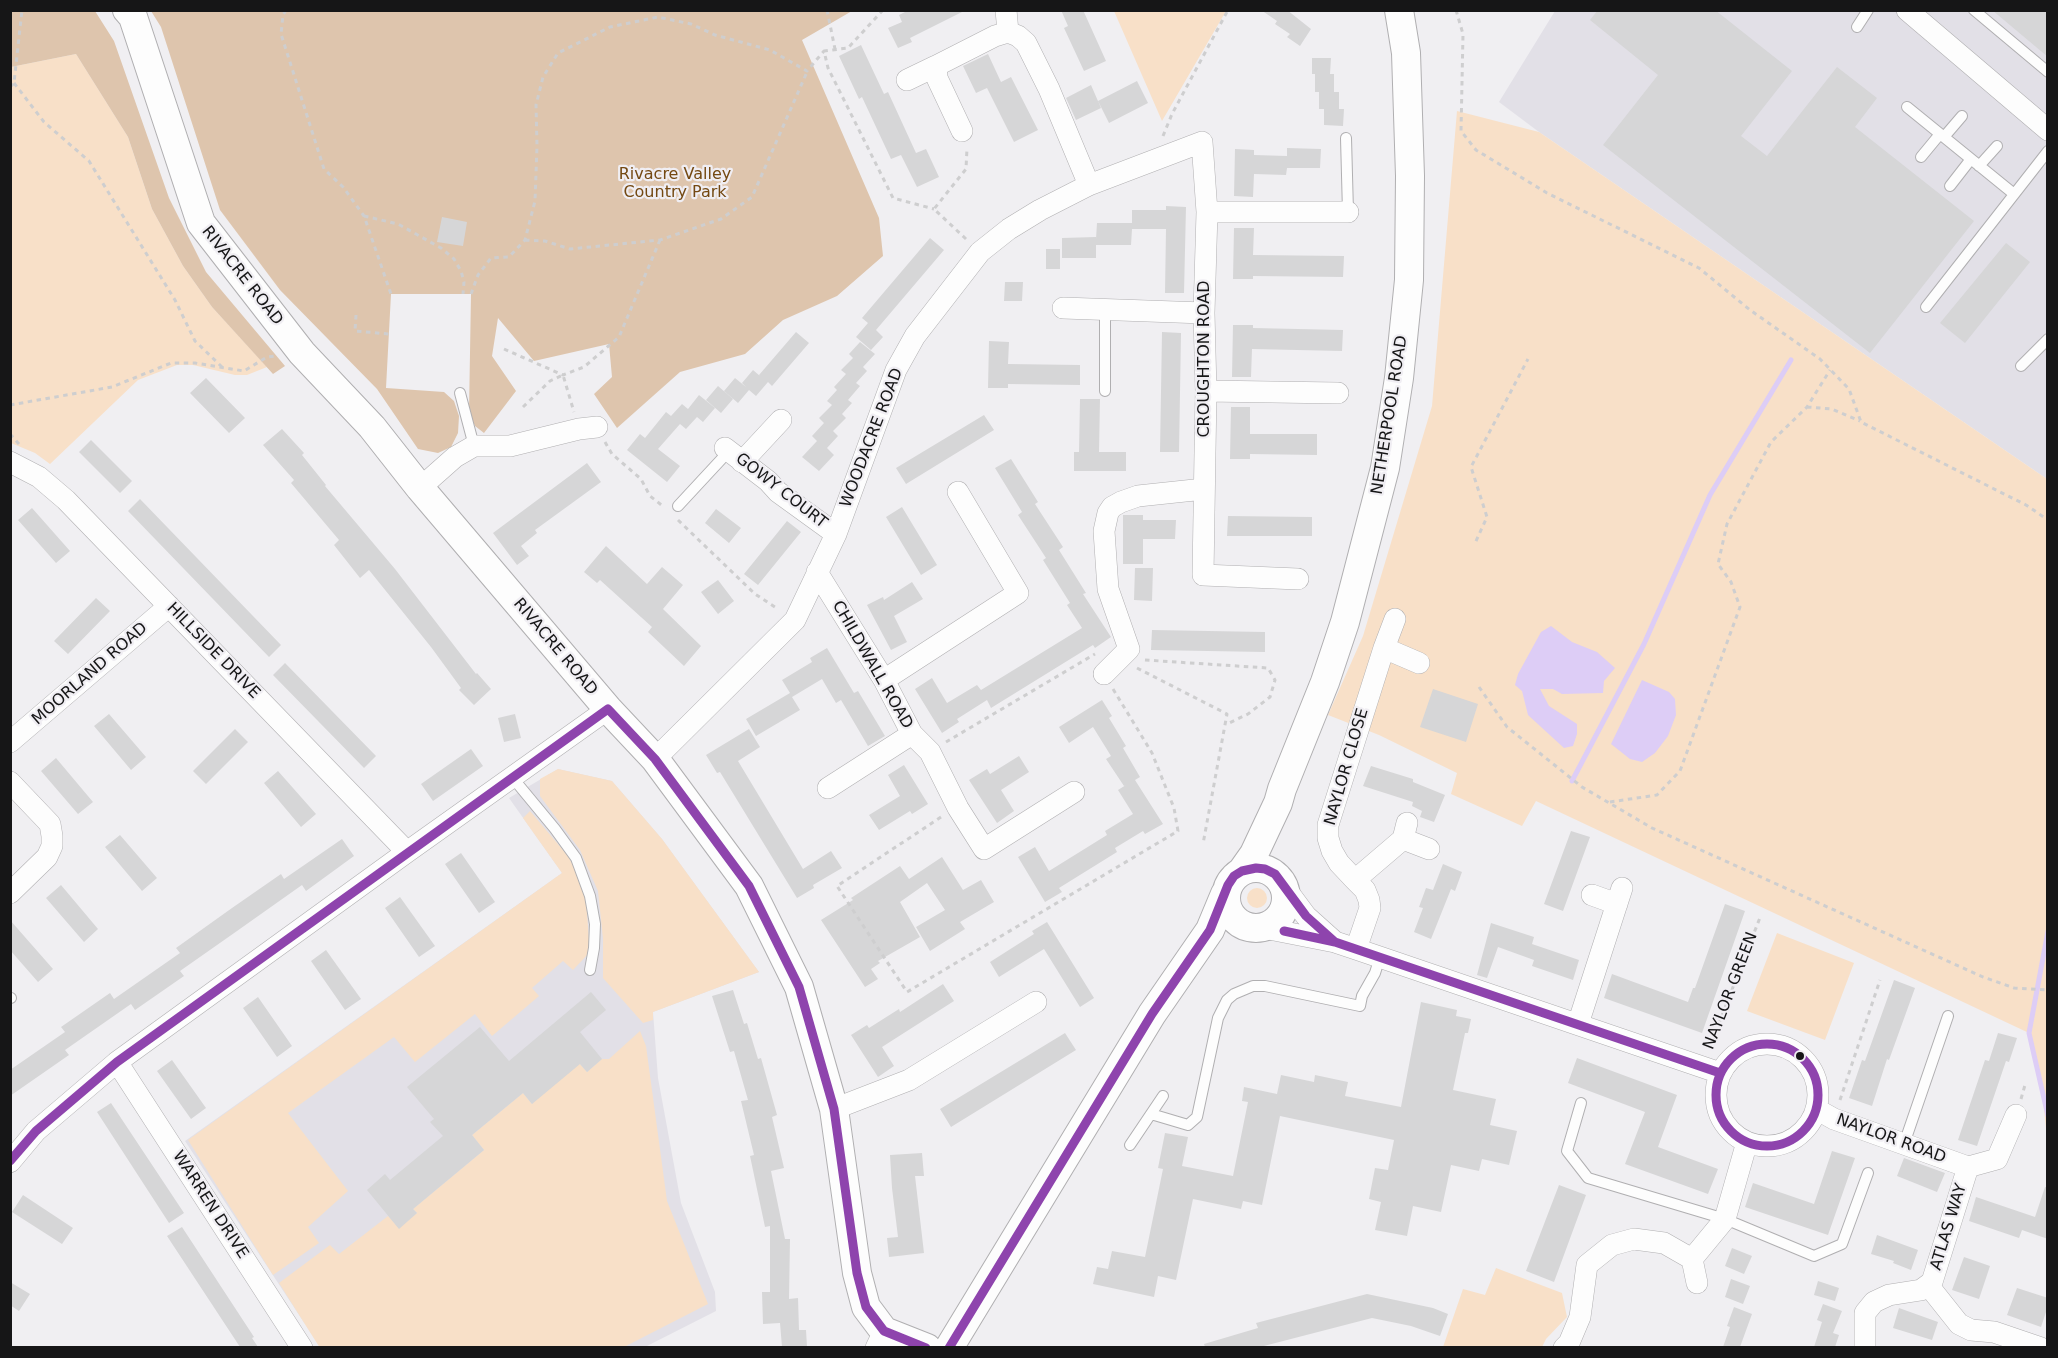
<!DOCTYPE html>
<html>
<head>
<meta charset="utf-8">
<style>
	body { margin:0 }
	#map { position:relative; width:2058px; height:1358px; overflow:hidden; background:#f0eff2; font-family:"DejaVu Sans",sans-serif }
	canvas { display:block }
	.frame { position:absolute; inset:0; border:12px solid #161617; pointer-events:none }
</style>
</head>
<body>
<div id="map">
<canvas width="2058" height="1358"></canvas>
<div class="frame"></div>
</div>
<script>
const c = document.querySelector('canvas').getContext('2d');
c.lineJoin = 'round';
function fillPath(path, color) { c.fillStyle = color; c.fill(path, 'evenodd'); }
const shape = rows => new Path2D(rows.map(r => 'M' + r).join(''));
function stroke(path, color, width, dash) { c.strokeStyle = color; c.lineWidth = width; c.lineCap = dash ? 'butt' : 'round'; c.setLineDash(dash || []); c.stroke(path); }
function label(font, color, halo, rows, align = 'center') {
  c.font = font + ' "DejaVu Sans",sans-serif'; c.lineWidth = 4.5; c.setLineDash([]); c.textBaseline = 'middle'; c.strokeStyle = halo; c.fillStyle = color; for (const [text, x, y, turn = 0] of rows) {
    c.save(); c.translate(x, y); c.rotate((+turn || 0) * Math.PI / 180); c.textAlign = isNaN(turn) ? turn : align; if (halo) c.strokeText(text, 0, 0); c.fillText(text, 0, 0); c.restore();
  }
}
const built = shape([
	[1555,11,2047,11,2047,479,1539,132,1499,102],
	[558,769,612,781,662,839,759,972,653,1012,658,1078,681,1203,715,1292,716,1311,645,1347,320,1347,185,1141,562,873,509,798]
]);
const green = shape([
	[1114,11,1226,11,1162,121],
	[76,54,128,137,152,209,183,266,212,307,267,367,247,375,235,375,193,365,177,365,138,380,50,464,35,453,11,443,11,67],
	[1457,111,1539,132,2047,479,2047,1138,2042,1090,2029,1033,1536,801,1522,826,1451,794,1457,773,1379,735,1328,715,1363,636,1432,406],
	[558,769,612,781,662,839,759,972,653,1012,653,1020,643,1023,603,978,603,939,598,891,580,850,540,796,540,779],
	[530,811,568,856,585,888,590,952,573,970,563,961,532,988,539,996,492,1036,475,1014,415,1062,394,1037,288,1113,348,1191,308,1227,319,1243,273,1275,188,1140,562,873,523,818],
	'1247 898a10 10 0 1 1 20 0a10 10 0 1 1-20 0Z',
	[1777,933,1854,963,1825,1040,1747,1011],
	[640,1031,646,1046,667,1201,708,1304,624,1347,320,1348,279,1283,330,1245,339,1254,388,1216,399,1228,417,1213,413,1209,484,1150,472,1135,523,1093,532,1104,564,1046,587,1072,602,1059,609,1059],
	[1496,1268,1562,1293,1567,1317,1546,1339,1542,1347,1443,1347,1463,1289,1485,1295]
]);
const forest = shape([
	[11,10,95,11,114,41,169,198,206,272,285,366,273,374,212,307,183,266,152,209,128,137,76,54,11,67],
	[151,11,852,11,802,40,879,218,883,256,837,296,783,320,745,354,680,372,617,428,594,394,612,377,609,344,534,361,498,318,492,356,516,391,484,433,475,426,469,412,471,294,391,294,386,388,444,392,454,401,459,416,458,433,451,447,438,453,418,449,377,389,280,290,220,210,161,27]
]);
const water = shape([
	[1551,626,1572,642,1597,652,1615,668,1604,681,1603,693,1562,694,1553,689,1540,689,1549,706,1577,724,1577,734,1573,746,1564,748,1528,715,1522,691,1515,685,1518,674,1541,632],
	[1642,680,1669,692,1675,699,1676,715,1668,736,1655,753,1642,762,1630,759,1611,744]
]);
const stream = shape([
	[1572,781,1644,644,1710,495,1791,360],
	[2048,931,2029,1033,2048,1116]
]);
const building = shape([
	[909,10,966,10,910,38,912,42,898,48,888,28,902,22,899,15],
	[1061,10,1083,10,1106,61,1084,71,1064,28,1068,26],
	[1261,10,1287,10,1311,29,1300,46,1287,37,1290,34,1275,24,1277,21],
	[1598,10,1715,10,1792,71,1741,136,1767,156,1837,67,1877,98,1855,127,1974,221,1870,353,1603,145,1658,75,1590,20],
	[1992,10,2048,10,2048,57],
	[861,45,884,94,888,92,916,153,926,149,939,177,917,187,901,155,891,159,862,97,859,99,839,56],
	[988,54,1001,82,1011,77,1038,130,1014,142,987,88,976,93,963,66],
	[1312,58,1331,58,1330,74,1334,74,1334,92,1339,92,1339,109,1344,109,1343,126,1324,125,1324,109,1319,109,1319,92,1315,92,1315,74,1312,74],
	[1137,81,1148,103,1109,123,1098,101],
	[1091,85,1101,108,1076,120,1066,98],
	[1287,148,1321,149,1320,168,1287,168,1286,175,1254,174,1253,197,1234,196,1235,149,1254,150,1254,155,1287,156,1287,159],
	[1166,206,1186,207,1184,293,1165,293,1166,229,1132,229,1131,245,1096,245,1096,258,1062,258,1062,238,1096,237,1096,239,1097,223,1132,223,1132,210,1166,210],
	[442,217,467,222,463,246,437,242],
	[1234,228,1254,228,1253,255,1344,256,1343,277,1253,276,1253,279,1233,279],
	[930,238,944,250,876,330,883,337,871,350,856,337,868,323,862,318],
	[2006,243,2030,262,1965,343,1940,323],
	[1046,249,1060,249,1060,269,1046,269],
	[1005,282,1023,282,1022,301,1004,301],
	[1233,325,1253,325,1253,328,1343,330,1342,351,1252,349,1251,377,1232,377],
	[796,332,809,343,772,386,768,382,756,396,749,390,738,403,724,391,735,378,746,387,742,383,753,370,760,376,759,375],
	[1162,332,1181,333,1179,452,1160,452],
	[989,341,1009,342,1008,364,1080,365,1080,385,1008,384,1008,388,988,388],
	[860,342,875,354,863,367,867,371,856,383,860,386,848,400,852,403,842,414,846,418,833,431,838,436,827,448,834,455,819,471,802,457,817,441,812,436,824,423,819,418,832,405,827,401,837,390,834,387,846,374,841,370,853,358,849,354],
	[206,378,245,418,229,433,190,393],
	[718,386,733,399,721,413,706,400],
	[699,395,715,408,703,422,697,417,686,429,680,424,658,449,680,466,667,482,627,450,640,434,645,438,666,412,671,416,682,404,688,409],
	[1080,399,1100,399,1099,452,1126,452,1126,471,1074,471,1074,452,1079,452],
	[1231,407,1250,407,1250,434,1317,434,1317,455,1250,454,1250,459,1230,459],
	[984,415,994,430,906,484,896,468],
	[282,429,304,453,302,455,326,485,325,486,395,569,476,674,477,673,491,689,474,705,459,690,461,688,431,647,369,570,360,578,334,545,339,540,291,483,294,480,263,445],
	[91,440,132,481,120,493,79,452],
	[1011,459,1038,502,1035,504,1063,547,1059,550,1086,593,1083,594,1111,637,1095,648,1093,645,991,708,987,700,957,719,959,722,942,733,915,689,932,678,947,703,977,685,981,690,1082,628,1067,605,1070,603,1043,560,1046,558,1018,515,1022,512,995,468],
	[587,463,601,482,535,530,537,533,521,546,529,556,517,565,493,533],
	[140,499,281,645,269,657,128,511],
	[902,507,937,565,921,575,886,517],
	[32,508,70,551,56,563,18,520],
	[716,509,741,528,729,543,705,523],
	[1123,515,1143,515,1143,520,1176,520,1175,539,1143,539,1143,564,1123,564],
	[1228,516,1312,517,1312,536,1227,536],
	[787,521,801,532,758,585,744,574],
	[606,546,647,584,662,567,683,585,663,609,701,646,684,666,648,632,652,627,600,580,597,583,584,572],
	[1135,568,1153,568,1152,601,1134,600],
	[718,580,734,601,718,614,701,592],
	[912,582,923,599,894,616,907,642,891,650,867,605,883,597,884,600],
	[96,598,110,611,68,654,54,641],
	[1152,630,1265,632,1265,652,1151,650],
	[827,648,854,693,858,691,885,736,868,746,841,700,836,703,822,679,792,697,800,710,756,736,746,719,790,693,782,680,812,662,810,658],
	[285,663,376,756,364,768,273,675],
	[1433,689,1478,704,1466,742,1420,727],
	[1102,700,1112,716,1109,718,1126,746,1123,748,1140,777,1135,780,1163,824,1145,834,1143,831,1115,848,1117,852,1059,888,1062,892,1045,902,1018,857,1035,847,1049,871,1107,835,1105,831,1133,814,1118,790,1126,785,1124,786,1106,759,1111,756,1093,727,1069,743,1059,727],
	[109,714,146,757,131,770,94,726],
	[515,714,521,738,504,742,498,718],
	[235,729,248,742,206,784,193,771],
	[749,729,760,747,738,761,803,869,831,851,842,868,813,885,814,888,797,898,720,772,717,773,706,755],
	[471,749,483,766,433,801,421,784],
	[1019,756,1029,772,1001,790,1014,811,997,823,969,780,987,769,990,774],
	[56,758,93,802,78,814,41,771],
	[904,765,928,804,912,814,910,811,879,830,869,815,900,796,888,775],
	[1371,766,1413,779,1413,782,1445,795,1434,822,1420,817,1422,811,1412,806,1413,802,1363,786],
	[278,771,316,814,301,827,264,783],
	[1571,831,1590,837,1563,911,1544,904],
	[120,835,157,878,142,891,105,847],
	[342,839,354,856,306,891,302,885,237,931,180,971,184,976,135,1010,131,1004,65,1050,69,1055,10,1096,10,1070,65,1032,61,1027,110,993,114,999,180,953,176,948,232,908,281,874,284,879],
	[461,853,495,902,479,913,445,864],
	[942,857,963,890,981,880,994,902,960,922,965,929,930,951,916,927,945,910,927,883,900,902,920,937,878,961,880,963,871,969,878,979,865,987,821,920,853,900,851,898,900,866,909,879],
	[1443,864,1462,872,1455,891,1451,889,1431,939,1414,932,1423,908,1419,907,1426,888,1433,890],
	[61,885,98,929,84,942,46,898],
	[400,897,435,946,419,957,385,908],
	[1725,904,1745,911,1702,1033,1604,998,1612,974,1688,1002,1693,988,1695,988],
	[10,920,53,969,38,982,10,950],
	[1047,922,1094,998,1080,1007,1044,949,999,977,990,962,1034,934,1032,931],
	[1491,923,1534,937,1532,944,1579,960,1573,980,1532,966,1534,960,1498,947,1487,978,1477,975],
	[326,950,361,999,345,1010,311,961],
	[1894,980,1915,988,1889,1060,1887,1059,1872,1106,1849,1098,1862,1060,1865,1061],
	[943,984,954,1001,882,1047,894,1066,878,1077,851,1035,867,1025,869,1028,899,1009,900,1012],
	[733,990,744,1024,747,1023,758,1059,761,1058,777,1115,772,1117,784,1168,771,1171,785,1239,790,1239,789,1299,798,1298,799,1330,806,1330,807,1347,782,1347,780,1323,763,1324,762,1292,770,1292,770,1226,765,1227,750,1156,754,1155,741,1101,748,1100,734,1051,730,1052,712,996],
	[591,992,606,1010,580,1032,602,1059,587,1072,580,1064,532,1104,523,1093,472,1135,484,1150,413,1209,417,1213,399,1229,367,1190,385,1174,390,1180,443,1136,430,1122,434,1119,407,1087,480,1027,509,1061],
	[258,997,292,1046,277,1057,243,1008],
	[1421,1002,1457,1010,1456,1016,1471,1019,1468,1033,1465,1033,1453,1090,1496,1099,1490,1125,1517,1131,1509,1165,1482,1159,1479,1171,1451,1165,1441,1212,1413,1206,1407,1236,1375,1230,1381,1202,1369,1199,1375,1168,1388,1170,1394,1140,1280,1116,1262,1205,1243,1201,1241,1209,1193,1199,1176,1280,1158,1276,1154,1297,1093,1284,1097,1267,1108,1269,1112,1251,1145,1257,1163,1169,1158,1168,1165,1133,1188,1137,1182,1166,1233,1176,1248,1102,1242,1101,1244,1087,1277,1094,1281,1075,1314,1082,1315,1075,1348,1082,1345,1096,1401,1107],
	[1065,1033,1076,1050,951,1127,940,1109],
	[1998,1033,2017,1038,2009,1062,2006,1061,1977,1146,1958,1140,1985,1060,1989,1061],
	[1577,1058,1677,1095,1658,1147,1718,1169,1708,1194,1625,1164,1645,1112,1568,1083],
	[172,1060,206,1108,191,1119,157,1071],
	[111,1103,184,1213,169,1223,97,1112],
	[1832,1151,1855,1158,1828,1235,1745,1207,1753,1183,1814,1204],
	[922,1153,924,1176,915,1176,924,1253,889,1257,887,1238,898,1237,892,1188,890,1155],
	[1904,1158,1945,1173,1937,1192,1897,1176],
	[1559,1185,1586,1195,1554,1282,1526,1271],
	[2045,1187,2048,1188,2048,1239,2022,1230,2019,1238,1969,1221,1976,1197,2035,1217],
	[23,1195,73,1228,62,1244,12,1212],
	[182,1227,254,1337,252,1338,258,1347,240,1347,167,1236],
	[1877,1235,1918,1250,1911,1270,1893,1263,1894,1261,1871,1254],
	[1732,1248,1752,1256,1744,1274,1725,1266],
	[1964,1257,1990,1266,1979,1299,1952,1290],
	[1731,1279,1750,1286,1743,1304,1725,1297],
	[1818,1281,1839,1288,1835,1301,1814,1295],
	[10,1282,30,1294,19,1311,10,1305],
	[2017,1288,2048,1298,2048,1306,2041,1327,2007,1315],
	[1367,1294,1433,1308,1448,1314,1440,1336,1411,1326,1372,1318,1260,1347,1205,1347,1204,1344,1258,1328,1256,1323],
	[1823,1304,1842,1311,1833,1333,1839,1335,1835,1347,1814,1347,1822,1322,1817,1320],
	[1734,1307,1752,1314,1740,1347,1723,1347,1730,1327,1727,1326],
	[1899,1308,1938,1322,1932,1340,1893,1328]
]);
const path = shape([
	[286,10,283,15,281,34,324,169,343,187,364,216,391,294],
	[827,10,835,49],
	[883,10,848,48,824,51,828,68,893,198,934,209],
	[1456,10,1463,34,1461,131,1476,150,1547,193,1699,268,1750,310,1820,359,1849,389,1861,422,2026,505,2048,520],
	[14,83,44,122,89,161,175,300,195,341,222,367],
	[10,87,14,83,22,10],
	[1163,136,1172,114,1228,10],
	[364,216,398,224,441,248,454,259,461,271,464,282,463,294],
	[966,239,934,209,966,169,967,148],
	[525,240,545,241,570,249,660,240,721,219,752,197,807,72],
	[471,294,478,275,491,258,509,257,525,240,535,201,537,146,536,105,543,77,558,53,610,27,658,17,691,24,715,35,770,50,807,71,824,51],
	[356,315,355,331,389,334],
	[504,349,563,375,584,367,619,337,660,240],
	[10,405,112,387,171,363,195,363,244,371,267,357,276,356],
	[523,407,550,381,563,375,574,412],
	[1807,407,1832,409,1860,421],
	[10,434,19,444],
	[605,442,612,454,641,479,650,496,664,507],
	[678,520,755,594,778,609],
	[1476,541,1487,517,1471,467,1528,359],
	[1145,660,1268,668,1275,680,1270,697,1248,714,1227,724],
	[1137,668,1227,714,1203,844],
	[1479,687,1507,727,1582,787,1652,828,1983,977,2014,988,2048,990],
	[946,742,1095,654],
	[1610,802,1657,795,1680,771,1740,607,1731,582,1718,564,1727,524,1771,442,1807,407,1830,370],
	[941,817,837,886,907,992,1178,831,1174,808,1152,753,1113,689],
	[1709,1049,1761,915],
	[2021,1099,2025,1085],
	[1840,1100,1880,980]
]);
const lane = shape([
	[1974,10,2048,72],
	[1857,27,1868,10],
	[1907,107,2014,194],
	[1944,137,1962,116],
	[1346,138,1348,212],
	[1921,157,1940,134],
	[1979,166,1997,146],
	[1950,186,1971,159],
	[1926,307,2048,151],
	[1105,310,1105,391],
	[2021,366,2048,339],
	[460,393,474,446],
	[678,506,729,451],
	[512,777,555,829,576,858,590,896,595,924,594,948,590,970],
	[10,998,11,998],
	[1581,1103,1567,1151,1588,1178,1725,1219,1814,1256,1842,1244,1868,1173],
	[1151,1114,1188,1125,1197,1117,1218,1018,1227,1000,1234,994,1253,986,1265,986,1360,1006,1362,996,1375,973,1380,957],
	[1904,1144,1948,1016],
	[1130,1145,1163,1096]
]);
const street = shape([
	[1006,10,1008,32],
	[1907,10,2048,130],
	[907,80,936,66],
	[962,131,937,78,936,66,995,36,1008,32,1018,36,1026,43,1049,89,1089,185],
	[1207,212,1348,212],
	[1063,308,1204,313],
	[1206,391,1338,393],
	[725,448,768,481,778,492,836,534],
	[10,462,39,477,66,500,407,852],
	[742,462,781,420],
	[420,488,455,457,474,446,510,446,579,429,597,427],
	[817,572,884,680,912,734,930,752,958,808,984,849,1074,792],
	[1384,648,1419,663],
	[1104,674,1129,649,1108,589,1104,531,1108,513,1112,507,1121,502,1138,496,1204,489],
	[884,680,1018,593,958,492],
	[10,742,169,606],
	[655,759,795,620,836,534,896,370,915,336,980,252,1009,229,1040,210,1089,185,1202,142,1207,212,1204,313,1206,391,1203,575,1298,579],
	[10,782,50,824,52,836,52,846,47,857,10,893],
	[828,788,912,734],
	[1407,823,1403,839,1429,849],
	[1355,880,1339,863,1332,851,1328,838,1328,825,1384,648,1395,619],
	[1283,885,1306,916,1335,942],
	[1592,895,1617,904],
	[1264,928,1335,942,1356,949,1720,1073],
	[1356,949,1370,908,1369,900,1365,890,1355,880,1403,839],
	[1578,1024,1622,888],
	'1716 1095a51 51 0 1 1 102 0a51 51 0 1 1-102 0Z',
	[117,1062,302,1348],
	[834,1109,909,1080,1036,1002],
	[1816,1109,1834,1119,1968,1167],
	[10,1162,36,1131,117,1062,407,852,608,709],
	[1968,1167,1997,1159,2016,1115],
	[1692,1259,1697,1283],
	[1928,1285,1959,1324,1971,1330,1994,1332,2041,1348],
	[876,1348,884,1331],
	[1564,1348,1569,1343,1580,1317,1587,1265,1612,1245,1634,1239,1664,1243,1692,1259,1725,1219,1747,1142],
	[1865,1348,1865,1313,1874,1302,1889,1295,1921,1290,1932,1282,1968,1167]
]);
const secondary = shape([
	[127,10,133,17,201,223,302,353,372,427,420,488,608,709,655,759,749,886,799,987,834,1109,857,1273,866,1307,884,1331,927,1348],
	'1226 898a30 30 0 1 1 60 0a30 30 0 1 1-60 0Z',
	[1242,871,1254,854,1278,803,1282,789,1325,682,1345,622,1385,468,1399,378,1409,280,1410,176,1406,53,1399,10],
	[949,1348,1152,1014,1210,930,1225,894]
]);
const bus1 = shape([
	[1284,931,1335,942,1720,1073],
	'1716 1095a51 51 0 1 1 102 0a51 51 0 1 1-102 0Z',
	[10,1161,36,1131,117,1062,608,709,655,759,749,886,799,987,834,1109,857,1273,866,1307,884,1331,926,1348],
	[949,1348,1152,1014,1210,930,1228,885,1234,876,1242,871,1256,868,1265,869,1275,874,1306,916,1335,942]
]);
const markers = [
	[1800,1056,5,"#161617"]
];
const parkNames = [
	["Rivacre Valley",675,175],
	["Country Park",675,193]
];
const streetNames = [
	["RIVACRE ROAD",242,276,52],
	["CROUGHTON ROAD",1205,359,-90],
	["NETHERPOOL ROAD",1390,415,-81],
	["WOODACRE ROAD",872,438,-69],
	["GOWY COURT",781,491,38],
	["RIVACRE ROAD",555,647,50],
	["HILLSIDE DRIVE",213,651,46],
	["CHILDWALL ROAD",872,665,60],
	["MOORLAND ROAD",90,674,-41],
	["NAYLOR CLOSE",1347,767,-74],
	["NAYLOR GREEN",1731,991,-69],
	["NAYLOR ROAD",1891,1139,20],
	["WARREN DRIVE",210,1205,57],
	["ATLAS WAY",1949,1227,-73]
];
fillPath(built, '#e2e0e7');
fillPath(green, '#f8e0c8');
fillPath(forest, '#dec5ad');
fillPath(water, '#ddcdf6');
stroke(stream, '#ddcdf6', 5);
fillPath(building, '#d6d6d7');
stroke(lane, '#b0afb1', 12);
stroke(street, '#b0afb1', 22);
stroke(secondary, '#b0afb1', 30);
stroke(path, '#cececf', 3, [4.5, 4.5]);
stroke(lane, '#fdfdfd', 10);
stroke(street, '#fdfdfd', 21);
stroke(secondary, '#fdfdfd', 28);
stroke(bus1, '#8e44ad', 9);
for (const [x, y, r, color] of markers) { const dot = new Path2D(); dot.arc(x, y, r, 0, 2 * Math.PI); c.fillStyle = color; c.fill(dot); stroke(dot, '#f0eef3', 2); }
label('16px', '#744912', '#f0eef3', parkNames);
label('16px', '#161617', '#f0eef3', streetNames);
</script>
</body>
</html>
